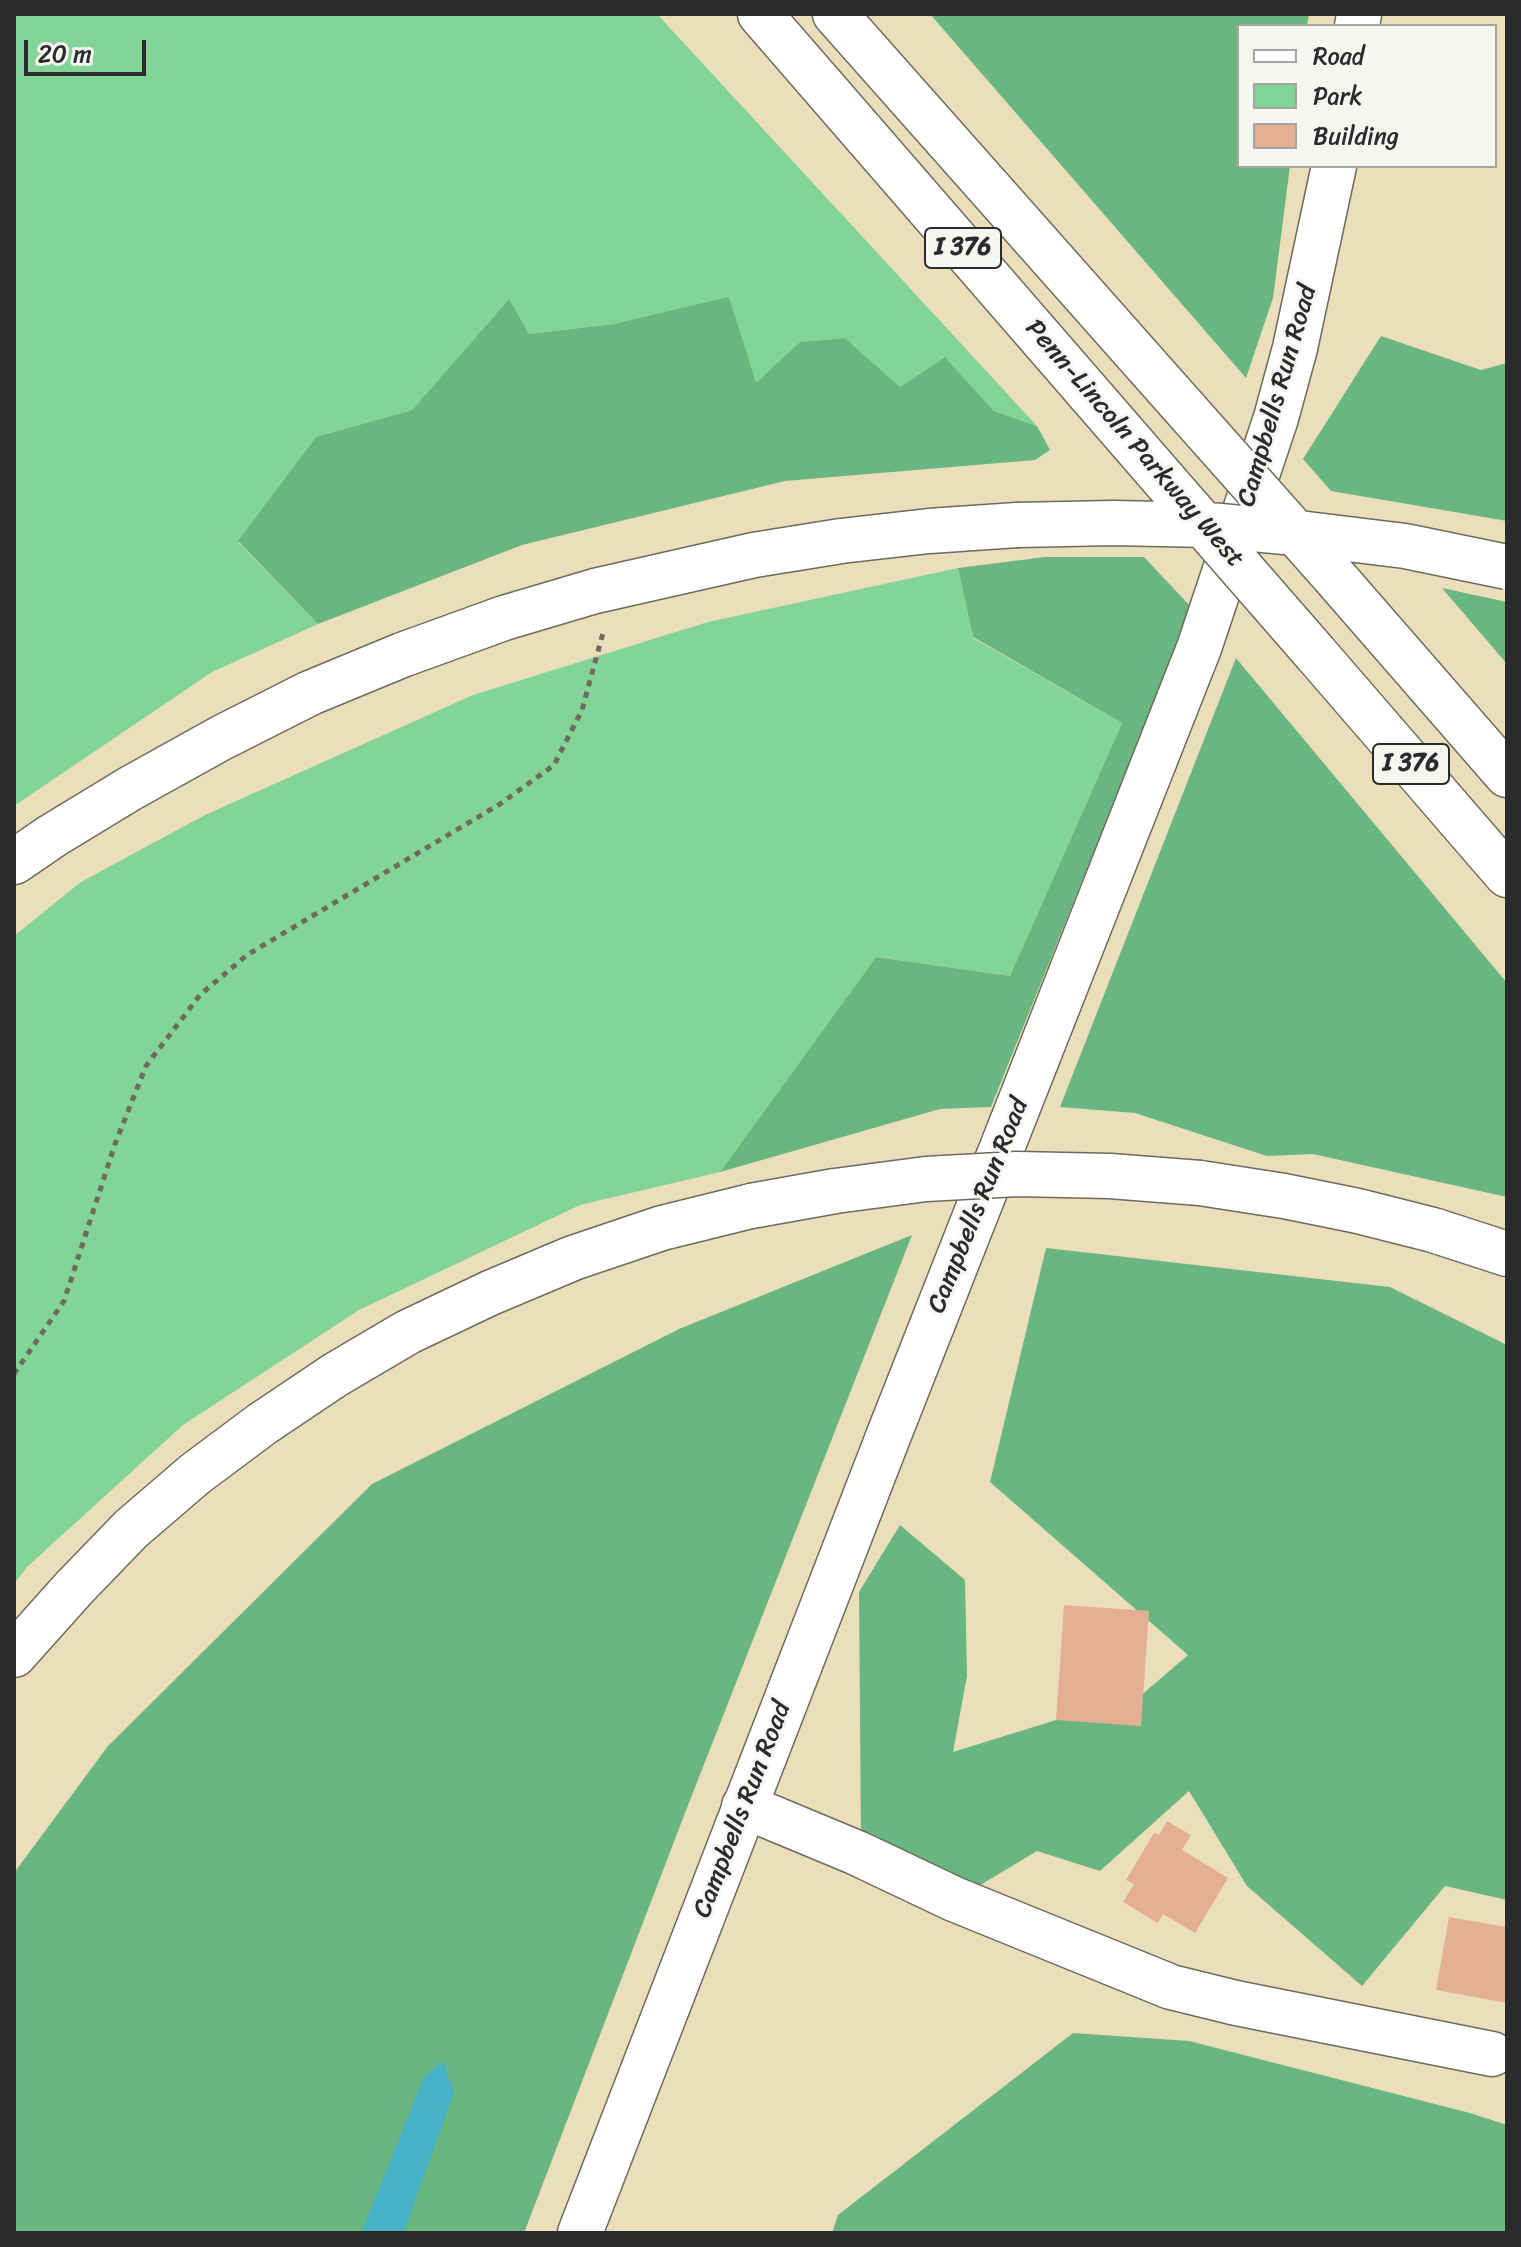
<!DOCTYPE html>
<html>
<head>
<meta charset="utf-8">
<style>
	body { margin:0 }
	#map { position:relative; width:1521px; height:2247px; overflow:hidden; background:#eadfba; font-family:Sriracha,sans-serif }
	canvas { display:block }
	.frame { position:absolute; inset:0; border:16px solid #2b2b2b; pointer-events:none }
	.legend { position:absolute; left:1237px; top:24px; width:260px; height:144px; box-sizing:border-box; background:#f6f6f2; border:2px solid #a5a5a2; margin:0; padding:10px 14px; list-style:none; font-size:24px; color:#2b2b2b }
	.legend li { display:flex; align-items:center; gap:16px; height:40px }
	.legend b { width:40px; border:2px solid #a5a5a2 }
	.scale { position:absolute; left:24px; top:40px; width:122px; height:36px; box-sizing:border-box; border:4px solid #2b2b2b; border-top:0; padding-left:10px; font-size:24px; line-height:28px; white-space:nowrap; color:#2b2b2b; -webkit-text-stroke:6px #f6f6f2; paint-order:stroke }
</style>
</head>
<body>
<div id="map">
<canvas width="1521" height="2247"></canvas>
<div class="frame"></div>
<ul class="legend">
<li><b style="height:10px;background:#fff"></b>Road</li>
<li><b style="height:22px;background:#82d597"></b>Park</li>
<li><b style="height:22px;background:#e5af94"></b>Building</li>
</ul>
<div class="scale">20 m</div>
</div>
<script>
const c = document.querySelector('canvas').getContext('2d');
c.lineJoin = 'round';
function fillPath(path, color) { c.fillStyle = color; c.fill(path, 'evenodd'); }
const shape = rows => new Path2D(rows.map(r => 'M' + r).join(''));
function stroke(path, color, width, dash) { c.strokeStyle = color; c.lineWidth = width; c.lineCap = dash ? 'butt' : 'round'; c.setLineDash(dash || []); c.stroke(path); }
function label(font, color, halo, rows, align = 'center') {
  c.font = font + ' Sriracha,sans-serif'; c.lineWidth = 6; c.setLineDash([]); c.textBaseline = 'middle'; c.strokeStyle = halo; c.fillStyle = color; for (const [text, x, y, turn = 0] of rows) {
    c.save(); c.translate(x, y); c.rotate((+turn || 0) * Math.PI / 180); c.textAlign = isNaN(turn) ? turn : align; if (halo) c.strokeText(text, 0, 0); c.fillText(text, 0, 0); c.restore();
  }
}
const green = shape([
	[14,14,657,14,1037,426,994,411,945,357,900,387,845,338,800,342,756,384,614,324,529,334,508,300,412,410,316,437,238,542,318,624,212,672,14,806],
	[958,568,973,638,1122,723,1010,976,876,957,720,1172,580,1205,359,1310,183,1425,27,1567,14,1584,14,936,81,882,205,815,473,695,708,622]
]);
const forest = shape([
	[930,14,1309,14,1307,26,1239,26,1239,166,1290,166,1273,298,1246,378],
	[729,297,756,383,800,342,845,338,900,387,945,357,994,411,1037,426,1050,450,1035,460,785,481,522,545,318,624,238,541,316,437,412,410,509,299,529,334,614,324],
	[1381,336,1481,370,1507,363,1507,521,1331,491,1303,459],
	[1045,557,1144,557,1192,608,991,1107,940,1109,720,1172,876,957,1010,976,1122,723,973,637,958,568],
	[1442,588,1507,602,1507,664],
	[1236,658,1507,983,1507,1197,1313,1154,1267,1156,1135,1113,1060,1107],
	[912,1235,690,1800,524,2233,14,2233,14,1873,108,1746,372,1484,679,1329],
	[1046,1248,1390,1287,1507,1345,1507,1900,1445,1886,1362,1986,1247,1886,1189,1791,1100,1871,1037,1851,972,1890,861,1839,859,1592,900,1525,965,1580,967,1676,953,1752,1056,1720,1124,1710,1188,1655,990,1482],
	[1073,2033,1189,2041,1470,2113,1507,2125,1507,2233,832,2233,838,2215]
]);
const water = shape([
	[443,2061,454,2093,406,2226,403,2233,361,2233,424,2077]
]);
const building = shape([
	[1064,1605,1149,1611,1141,1726,1056,1720],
	[1167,1821,1191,1835,1182,1850,1228,1878,1195,1933,1163,1914,1158,1923,1123,1902,1134,1884,1126,1880,1154,1833,1159,1835],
	[1449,1917,1507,1927,1507,2003,1436,1990]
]);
const path = shape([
	[14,1374,64,1301,115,1144,146,1066,200,995,247,955,500,804,554,765,582,710,603,633]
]);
const minor = shape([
	[744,1806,857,1853,954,1899,1171,1987,1236,2003,1492,2054]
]);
const major = shape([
	[1357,26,1359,14],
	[580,2233,888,1437,1199,648,1276,418,1295,348,1334,166]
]);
const highway = shape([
	[760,14,1166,482],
	[835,14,1188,412],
	[1339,582,1507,775],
	[1316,654,1507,875],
	[14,862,52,836,131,788,221,738,310,693,402,655,504,618,595,591,754,555,841,541,929,531,1017,525],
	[1200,1183,1284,1196,1358,1211,1433,1230,1507,1254],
	[14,1655,74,1588,131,1529,195,1474,262,1424,335,1375,408,1332,490,1293,573,1258,662,1228,751,1206]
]);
const highwayBridge = shape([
	[1188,412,1339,582],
	[1166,482,1316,654],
	[1017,525,1113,523,1209,525,1307,534,1405,546,1507,567],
	[751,1206,835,1191,926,1179,1017,1174,1110,1176,1200,1183]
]);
const shields = [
	[963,248,76],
	[1411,764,76]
];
const shieldNames = [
	["I 376",963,248],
	["I 376",1411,764]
];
const streetNames = [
	["Campbells Run Road",1278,396,-74],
	["Penn-Lincoln Parkway West",1134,444,49],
	["Campbells Run Road",979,1206,-68],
	["Campbells Run Road",743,1810,-69]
];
fillPath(green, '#82d597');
fillPath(forest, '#69b680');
fillPath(water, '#47b1c6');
fillPath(building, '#e5af94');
stroke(minor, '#6e6a5d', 47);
stroke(major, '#6e6a5d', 47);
stroke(highway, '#6e6a5d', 47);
stroke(path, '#6e6a5d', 5, [6, 6]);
stroke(minor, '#fff', 44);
stroke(major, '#fff', 44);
stroke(highway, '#fff', 44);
stroke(highwayBridge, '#6e6a5d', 47, []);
stroke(highwayBridge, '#fff', 44);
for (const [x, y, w] of shields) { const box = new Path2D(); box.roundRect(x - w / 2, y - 20, w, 40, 6); c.fillStyle = '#f6f6f2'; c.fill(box); stroke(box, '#2b2b2b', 2); }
label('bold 24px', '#2b2b2b', null, shieldNames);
label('26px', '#2b2b2b', '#f6f6f2', streetNames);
</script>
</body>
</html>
